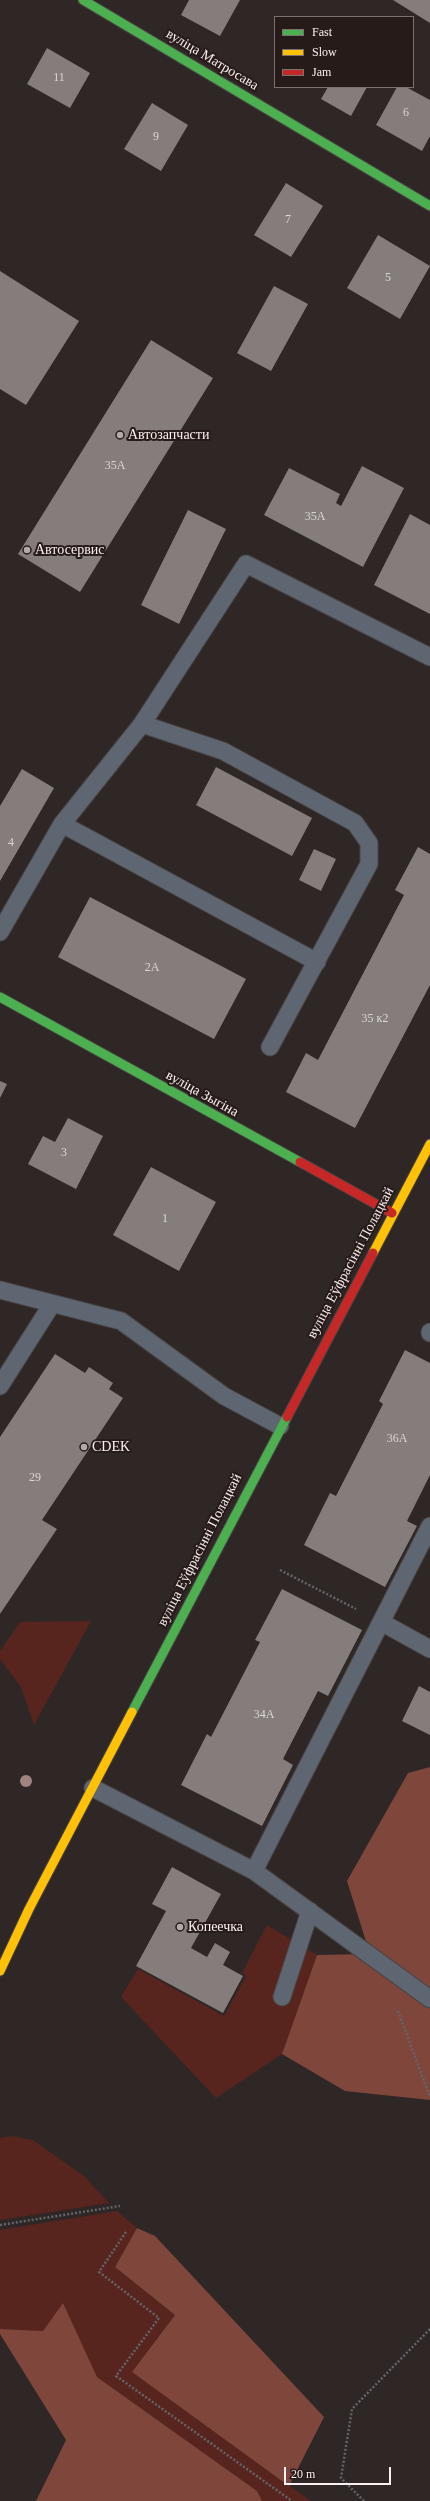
<!DOCTYPE html>
<html>
<head>
<meta charset="utf-8">
<style>
	body { margin:0 }
	#map { position:relative; width:430px; height:2501px; overflow:hidden; background:#2e2726; font-family:Georgia,serif }
	canvas { display:block }
	.legend { position:absolute; left:274px; top:16px; width:140px; height:72px; box-sizing:border-box; background:#271b19; border:1px solid #7b716f; margin:0; padding:5px 7px; list-style:none; font-size:12px; color:#faf2f0 }
	.legend li { display:flex; align-items:center; gap:8px; height:20px }
	.legend b { width:20px; border:1px solid #7b716f }
	.scale { position:absolute; left:284px; top:2467px; width:107px; height:18px; box-sizing:border-box; border:2px solid #faf2f0; border-top:0; padding-left:5px; font-size:12px; line-height:14px; white-space:nowrap; color:#faf2f0; -webkit-text-stroke:3px #271b19; paint-order:stroke }
</style>
</head>
<body>
<div id="map">
<canvas width="430" height="2501"></canvas>
<ul class="legend">
<li><b style="height:5px;background:#4caf50"></b>Fast</li>
<li><b style="height:5px;background:#ffc107"></b>Slow</li>
<li><b style="height:5px;background:#c62828"></b>Jam</li>
</ul>
<div class="scale">20 m</div>
</div>
<script>
const c = document.querySelector('canvas').getContext('2d');
c.lineJoin = 'round';
function fillPath(path, color) { c.fillStyle = color; c.fill(path, 'evenodd'); }
const shape = rows => new Path2D(rows.map(r => 'M' + r).join(''));
function stroke(path, color, width, dash) { c.strokeStyle = color; c.lineWidth = width; c.lineCap = dash ? 'butt' : 'round'; c.setLineDash(dash || []); c.stroke(path); }
function label(font, color, halo, rows, align = 'center') {
  c.font = font + ' Georgia,serif'; c.lineWidth = 4; c.setLineDash([]); c.textBaseline = 'middle'; c.strokeStyle = halo; c.fillStyle = color; for (const [text, x, y, turn = 0] of rows) {
    c.save(); c.translate(x, y); c.rotate((+turn || 0) * Math.PI / 180); c.textAlign = isNaN(turn) ? turn : align; if (halo) c.strokeText(text, 0, 0); c.fillText(text, 0, 0); c.restore();
  }
}
const green = shape([
	[91,1621,34,1725,21,1687,0,1659,0,1651,20,1622],
	[267,1925,317,1955,282,2054,216,2098,121,1997,138,1969,224,2016,246,1976,242,1973],
	[12,2136,33,2140,84,2176,109,2203,0,2220,0,2138],
	[117,2211,137,2228,115,2267,175,2315,132,2372,311,2501,262,2501,257,2491,97,2377,63,2303,43,2331,0,2329,0,2230]
]);
const forest = shape([
	[430,1767,430,2100,345,2091,282,2054,317,1955,370,1954,347,1881,408,1773],
	[137,2228,155,2236,324,2417,289,2486,132,2372,175,2315,115,2267],
	[63,2303,97,2377,257,2491,262,2501,36,2501,66,2440,0,2334,0,2329,43,2331]
]);
const building = shape([
	[189,0,240,0,220,36,181,15],
	[393,0,430,0,430,23],
	[47,48,90,73,70,108,27,84],
	[328,87,367,87,351,116,321,99],
	[397,87,406,87,430,100,430,136,422,151,376,125],
	[152,103,188,125,161,171,124,149],
	[286,183,323,206,291,257,254,235],
	[378,235,430,266,400,319,347,288],
	[0,271,79,321,26,405,0,389],
	[274,286,308,304,271,371,237,353],
	[151,340,213,378,80,592,18,554],
	[362,466,404,488,363,567,264,515,289,468,340,494,336,503,341,506],
	[188,510,226,529,179,624,141,605],
	[410,514,430,525,430,614,374,585],
	[216,767,312,818,292,856,196,805],
	[22,769,54,788,0,881,0,806],
	[418,847,430,854,430,985,355,1128,286,1092,306,1053,318,1060,404,895,395,890],
	[314,849,336,859,321,891,299,880],
	[90,897,246,979,214,1039,58,957],
	[0,1081,7,1084,0,1098],
	[68,1118,103,1136,76,1189,28,1164,43,1136,55,1142],
	[151,1167,216,1202,179,1271,113,1235],
	[405,1350,430,1363,430,1475,407,1521,417,1526,385,1587,304,1545,330,1493,336,1496,383,1404,379,1401],
	[55,1354,85,1373,89,1367,113,1383,109,1389,123,1398,42,1520,57,1529,0,1614,0,1437],
	[282,1589,362,1630,328,1696,318,1691,283,1759,293,1765,262,1826,181,1785,207,1734,211,1737,260,1642,255,1640],
	[419,1686,430,1692,430,1735,402,1721],
	[172,1867,221,1894,191,1948,207,1957,215,1943,230,1952,223,1965,243,1976,223,2013,136,1966,166,1911,152,1904]
]);
const path = shape([
	[280,1570,356,1609],
	[398,2011,430,2097],
	[0,2225,120,2206],
	[126,2232,99,2272,159,2318,116,2376,292,2501],
	[364,2501,341,2478,352,2409,430,2329]
]);
const lane = shape([
	[142,724,223,751,355,823,369,843,369,864,270,1047],
	[62,824,317,962],
	[0,932,62,824,142,724,246,564,430,657],
	[0,1290,121,1321,224,1396,280,1426],
	[430,1332,430,1333],
	[0,1386,52,1304],
	[381,1622,430,1649],
	[93,1788,254,1871,430,1526],
	[254,1871,430,1999],
	[282,1997,310,1911]
]);
const fast = shape([
	[83,0,430,206],
	[0,997,300,1162],
	[132,1712,287,1417]
]);
const slow = shape([
	[373,1253,430,1144],
	[0,1971,29,1909,132,1712]
]);
const jam = shape([
	[300,1162,392,1213],
	[287,1417,373,1253]
]);
const trees = [
	[26,1781]
];
const markers = [
	[120,435,4,"#b3aba9"],
	[27,550,4,"#b3aba9"],
	[84,1447,4,"#b3aba9"],
	[180,1927,4,"#b3aba9"]
];
const numberNames = [
	["11",59,78],
	["6",406,113],
	["9",156,137],
	["7",288,220],
	["5",388,278],
	["35А",115,466],
	["35А",315,517],
	["4",11,843],
	["2А",152,968],
	["35 к2",375,1019],
	["3",64,1153],
	["1",165,1219],
	["36А",397,1439],
	["29",35,1478],
	["34А",264,1715]
];
const streetNames = [
	["вуліца Матросава",212,60,31],
	["вуліца Зыгіна",202,1094,29],
	["вуліца Еўфрасінні Полацкай",351,1263,-62],
	["вуліца Еўфрасінні Полацкай",200,1550,-63]
];
const poiNames = [
	["Автозапчасти",128,435],
	["Автосервис",35,550],
	["CDEK",92,1447],
	["Копеечка",188,1927]
];
fillPath(green, '#58251e');
fillPath(forest, '#7f463c');
fillPath(building, '#847d7c');
stroke(lane, '#4a4443', 19);
stroke(fast, '#4a4443', 11);
stroke(slow, '#4a4443', 11);
stroke(jam, '#4a4443', 11);
stroke(path, '#64656b', 2.5, [2, 2]);
stroke(lane, '#5e6671', 17);
stroke(fast, '#4caf50', 9);
stroke(slow, '#ffc107', 9);
stroke(jam, '#c62828', 9);
c.fillStyle = '#9f8480';
for (const [x, y] of trees) { c.beginPath(); c.arc(x, y, 6, 0, 2 * Math.PI); c.fill(); }
for (const [x, y, r, color] of markers) { const dot = new Path2D(); dot.arc(x, y, r, 0, 2 * Math.PI); c.fillStyle = color; c.fill(dot); stroke(dot, '#271b19', 1.5); }
label('12px', '#dcd5d3', null, numberNames);
label('14px', '#faf2f0', '#271b19', streetNames);
label('14px', '#faf2f0', '#271b19', poiNames, 'left');
</script>
</body>
</html>
